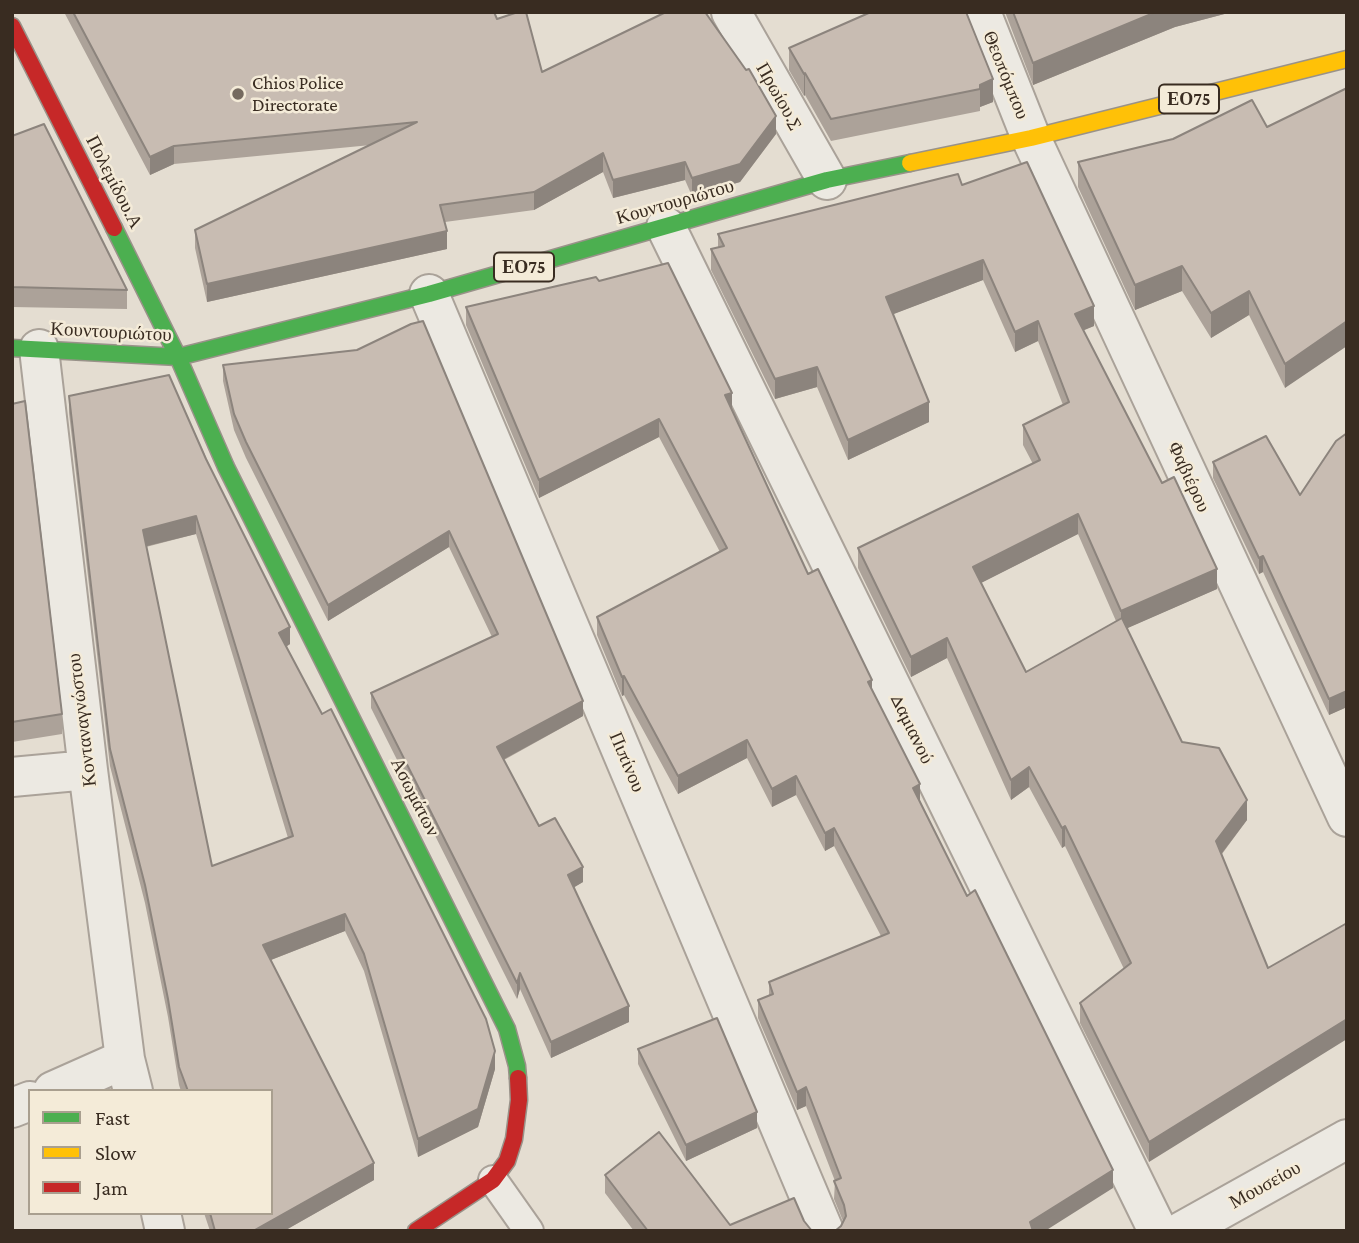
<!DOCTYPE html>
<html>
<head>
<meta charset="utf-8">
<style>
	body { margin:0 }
	#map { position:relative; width:1359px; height:1243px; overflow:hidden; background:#e4ddd1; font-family:"Crimson Pro",serif }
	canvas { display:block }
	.frame { position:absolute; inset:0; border:14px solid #392c21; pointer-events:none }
	.legend { position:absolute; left:28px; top:1089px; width:245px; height:126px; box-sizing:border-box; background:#f4ebd8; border:2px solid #a99f8f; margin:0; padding:9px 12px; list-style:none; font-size:21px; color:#392c21 }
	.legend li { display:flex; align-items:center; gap:14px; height:35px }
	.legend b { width:35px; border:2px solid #a99f8f }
</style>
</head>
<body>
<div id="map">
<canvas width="1359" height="1243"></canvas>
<div class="frame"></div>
<ul class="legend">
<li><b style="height:9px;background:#4caf50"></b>Fast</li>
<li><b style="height:9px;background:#ffc107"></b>Slow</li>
<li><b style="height:9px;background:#c62828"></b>Jam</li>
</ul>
</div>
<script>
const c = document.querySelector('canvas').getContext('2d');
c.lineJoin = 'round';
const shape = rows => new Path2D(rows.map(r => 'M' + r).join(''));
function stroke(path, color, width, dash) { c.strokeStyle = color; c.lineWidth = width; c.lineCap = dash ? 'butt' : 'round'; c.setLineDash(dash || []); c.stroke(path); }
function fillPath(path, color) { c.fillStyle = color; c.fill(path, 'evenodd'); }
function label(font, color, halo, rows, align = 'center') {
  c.font = font + ' "Crimson Pro",serif'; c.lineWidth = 5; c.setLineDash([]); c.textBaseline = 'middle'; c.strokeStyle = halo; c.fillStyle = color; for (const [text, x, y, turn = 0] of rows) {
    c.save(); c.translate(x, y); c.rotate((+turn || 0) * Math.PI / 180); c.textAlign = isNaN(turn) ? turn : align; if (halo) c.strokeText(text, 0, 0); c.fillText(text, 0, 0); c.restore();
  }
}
const lane = shape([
	[493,1180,529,1231]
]);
const street = shape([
	[731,12,827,180],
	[981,12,1031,138,1347,817],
	[666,227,1158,1231],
	[429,294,824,1231],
	[39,349,88,770,125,1059,133,1091],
	[12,777,88,770],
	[53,1091,125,1059],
	[12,1108,30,1101],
	[161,1213,165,1231],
	[1182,1231,1347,1139]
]);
const fast = shape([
	[114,228,178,357,226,467,507,1029,517,1066,518,1078],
	[12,348,178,357,429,294,827,180,910,163]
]);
const slow = shape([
	[910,163,1031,138,1347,59]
]);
const jam = shape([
	[12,26,114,228],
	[416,1231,493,1180,507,1161,514,1139,519,1100,518,1078]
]);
const wall = shape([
	[64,12,494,12,497,19,542,72,776,134,740,182,692,196,685,180,613,198,603,172,534,210,445,222,447,249,207,302,195,248,195,230,371,145,174,164,150,175],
	[966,12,993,102,980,107,980,111,831,141,805,95,804,96,789,70,789,48],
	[1005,12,1232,12,1175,27,1033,85],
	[1347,88,1285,388,1249,315,1211,338,1182,291,1135,310,1078,187,1078,162,1267,127],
	[12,136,127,290,127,309,12,307],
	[962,185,1094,326,1083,330,1217,589,1127,628,1182,742,1247,820,1222,854,1149,1162,1080,1023,1080,1003,1124,969,1065,846,1062,848,1029,787,1011,800,947,658,911,677,858,568,858,548,1033,464,1023,445,1023,425,1063,405,1038,341,1015,352,983,280,893,314,929,422,848,460,817,387,775,399,711,270,711,249,718,248,718,234],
	[1078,534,1116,621,1026,672,981,583],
	[599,281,732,409,808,574,872,691,920,801,1113,1188,841,1226,843,1221,834,1199,835,1181,806,1106,797,1110,758,1018,758,1000,769,996,769,982,881,936,834,846,825,851,796,795,772,807,747,758,678,794,624,695,622,696,597,635,597,617,720,552,659,437,539,498,466,325,466,307],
	[357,350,583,716,504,760,539,826,583,882,574,887,629,1022,551,1058,520,989,517,999,371,708,371,693,492,637,449,547,328,621,246,458,234,430,223,381,223,365],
	[169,375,290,644,286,647,495,1069,478,1127,418,1157,364,971,345,931,271,960,374,1180,284,1231,210,1231,204,1213,271,1213,271,1091,181,1091,179,1085,168,1017,145,903,110,766,69,413,69,396],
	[196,534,288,838,212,866,146,547],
	[12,404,62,714,62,734,12,742],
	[1347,433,1347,707,1329,715,1263,572,1259,574,1213,478,1213,462,1300,495],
	[638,1049,757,1128,686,1161,638,1064],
	[605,1175,730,1225,804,1221,812,1231,634,1231,605,1193]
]);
const shadedWall = shape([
	[1156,12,1232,12,1175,27,1033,85,1033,63],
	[805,73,805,95,804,96,804,74],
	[993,79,993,102,980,107,980,85],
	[776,116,776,134,740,182,692,196,692,178],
	[174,146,174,164,150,175,150,157],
	[603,153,603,172,534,210,534,192],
	[685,162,685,180,613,198,613,180],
	[447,231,447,249,207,302,207,284],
	[983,260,983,280,886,317,886,297],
	[1182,266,1182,291,1135,310,1135,285],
	[1249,291,1249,315,1211,338,1211,313],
	[1094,306,1094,326,1075,334,1075,314],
	[1038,321,1038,341,1015,352,1015,332],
	[1347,321,1347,346,1285,388,1285,364],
	[817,367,817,387,775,399,775,379],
	[732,393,732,411,725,395],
	[929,402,929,422,848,460,848,440],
	[659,419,659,437,539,498,539,480],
	[1078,514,1078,534,973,587,973,567],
	[196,516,196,534,143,547,143,530],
	[449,531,449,547,328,621,328,605],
	[1263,556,1263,572,1259,574,1259,558],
	[1217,569,1217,589,1121,631,1121,611],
	[290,627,290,644,279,651,279,633],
	[947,638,947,658,911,677,911,657],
	[624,676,624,695,622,696,622,677],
	[872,680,872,698,868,682],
	[1347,691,1347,707,1329,715,1329,699],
	[583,701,583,716,497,763,497,747],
	[747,740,747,758,678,794,678,776],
	[1029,767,1029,787,1011,800,1011,780],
	[796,776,796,795,772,807,772,789],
	[920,784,920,802,913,788],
	[1247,800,1247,820,1216,861,1216,841],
	[1065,826,1065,846,1062,848,1062,828],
	[834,828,834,846,825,851,825,833],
	[583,867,583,882,568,891,568,875],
	[345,914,345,931,263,963,263,945],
	[520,973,520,989,517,999,517,983],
	[629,1006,629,1022,551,1058,551,1042],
	[1347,1019,1347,1039,1149,1162,1149,1142],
	[495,1051,495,1069,478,1127,418,1157,418,1139],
	[806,1087,806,1106,797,1110,797,1092],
	[757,1112,757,1128,686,1161,686,1145],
	[374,1163,374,1180,284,1231,253,1231],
	[1113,1170,1113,1188,1045,1231,1030,1231,1030,1222]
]);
const building = shape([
	[73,12,494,12,497,19,518,12,526,12,542,72,666,12,705,12,746,70,749,69,776,116,740,164,692,178,685,162,613,180,603,153,534,192,440,205,447,231,207,284,195,230,417,122,174,146,150,157,73,12],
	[871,12,966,12,993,79,980,85,980,89,831,119,805,73,804,74,789,48,871,12],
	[1013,12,1156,12,1033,63,1013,12],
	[1347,88,1347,321,1285,364,1249,291,1211,313,1182,266,1135,285,1078,162,1173,139,1252,100,1267,127,1347,88],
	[44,124,127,290,12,287,12,136,44,124],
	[1027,162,1094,306,1075,314,1162,483,1174,477,1217,569,1121,611,1078,514,973,567,1026,672,1122,618,1182,742,1219,748,1247,800,1216,841,1268,968,1347,923,1347,1019,1149,1142,1080,1003,1131,963,1065,826,1062,828,1029,767,1011,780,947,638,911,657,858,548,1040,460,1023,425,1069,402,1038,321,1015,332,983,260,886,297,929,402,848,440,817,367,775,379,711,249,724,246,718,234,958,174,962,185,1027,162],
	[668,263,732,393,725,395,808,574,818,569,872,680,868,682,920,784,913,788,967,896,975,890,1113,1170,1030,1222,1033,1231,835,1231,841,1226,846,1216,844,1205,834,1181,841,1178,806,1087,797,1092,758,1000,773,994,769,982,889,933,834,828,825,833,796,776,772,789,747,740,678,776,624,676,622,677,597,617,727,548,659,419,539,480,466,307,596,277,599,281,668,263],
	[423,321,583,701,497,747,539,826,555,818,583,867,568,875,629,1006,551,1042,520,973,517,983,371,693,498,634,449,531,328,605,246,442,234,414,223,365,357,350,411,324,423,321],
	[169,375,206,459,290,627,279,633,322,714,331,709,486,1019,495,1051,478,1109,418,1139,364,954,345,914,263,945,374,1163,253,1231,215,1231,210,1213,271,1213,271,1091,188,1091,179,1067,168,999,145,885,110,749,69,396,169,375],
	[196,516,293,836,212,866,143,530,196,516],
	[25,401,62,714,12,722,12,404,25,401],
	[1347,433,1347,691,1329,699,1263,556,1259,558,1213,462,1266,436,1300,495,1336,441,1347,433],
	[717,1018,757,1112,686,1145,638,1049,717,1018],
	[659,1132,730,1225,794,1198,804,1221,812,1231,648,1231,605,1175,659,1132]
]);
const markers = [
	[238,94,7,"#756a5f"]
];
const shields = [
	[1189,99,60],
	[524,267,60]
];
const shieldNames = [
	["ΕΟ75",1189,99],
	["ΕΟ75",524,267]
];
const streetNames = [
	["Θεοπόμπου",1006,75,68],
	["Πρωίου.Σ",779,96,60],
	["Πολεμίδου.Α",114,182,63],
	["Κουντουριώτου",675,202,-16],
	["Κουντουριώτου",111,332,3],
	["Φαβιέρου",1189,477,65],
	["Κονταναγνώστου",82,720,-97],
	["Δαμιανού",912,729,64],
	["Πιπίνου",627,762,67],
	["Ασωμάτων",415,797,63],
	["Μουσείου",1265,1185,-29]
];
const poiNames = [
	["Chios Police",252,83],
	["Directorate",252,105]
];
stroke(lane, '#aaa299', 32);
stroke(street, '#aaa299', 42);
stroke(fast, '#999289', 19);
stroke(slow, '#999289', 19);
stroke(jam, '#999289', 19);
stroke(lane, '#ece9e2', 28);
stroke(street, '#ece9e2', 38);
stroke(fast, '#4caf50', 16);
stroke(slow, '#ffc107', 16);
stroke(jam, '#c62828', 16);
fillPath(wall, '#aca299');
fillPath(shadedWall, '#8c847d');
fillPath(building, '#c8bcb2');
stroke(building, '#8c847d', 2);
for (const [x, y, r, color] of markers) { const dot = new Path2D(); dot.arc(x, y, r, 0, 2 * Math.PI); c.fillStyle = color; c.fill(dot); stroke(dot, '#f4ebd8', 2.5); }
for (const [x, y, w] of shields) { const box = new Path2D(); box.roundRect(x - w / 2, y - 14.5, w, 29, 5); c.fillStyle = '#f4ebd8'; c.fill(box); stroke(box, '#392c21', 2); }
label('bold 18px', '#392c21', null, shieldNames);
label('19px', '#392c21', '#f4ebd8', streetNames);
label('19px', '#392c21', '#f4ebd8', poiNames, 'left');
</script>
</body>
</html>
